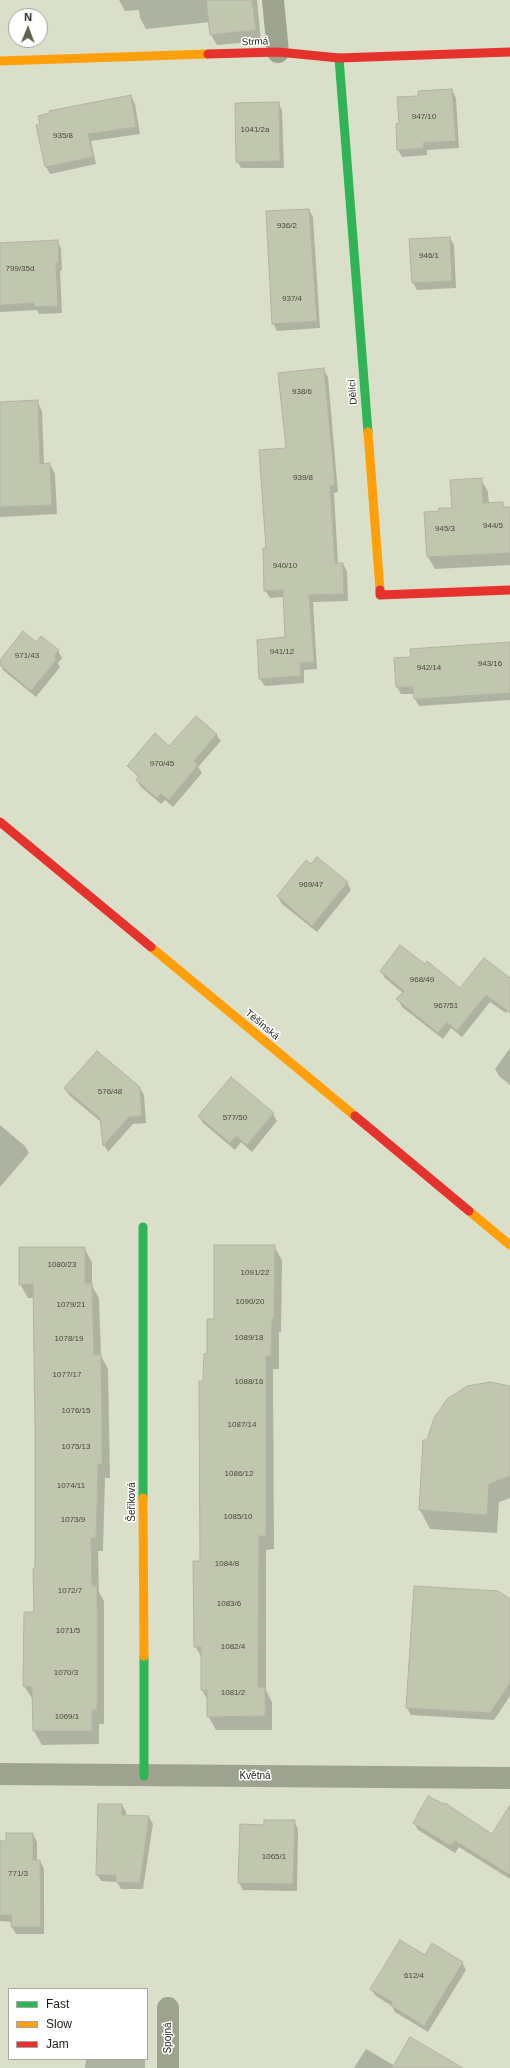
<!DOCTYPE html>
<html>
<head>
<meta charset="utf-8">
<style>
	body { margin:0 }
	#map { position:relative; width:510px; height:2068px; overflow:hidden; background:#dadfca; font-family:Helvetica,sans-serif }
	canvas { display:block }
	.legend { position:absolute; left:8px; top:1988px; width:140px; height:72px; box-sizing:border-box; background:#fff; border:1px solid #a5a6a1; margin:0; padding:5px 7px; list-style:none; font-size:12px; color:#1d2013 }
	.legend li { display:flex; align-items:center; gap:8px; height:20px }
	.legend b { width:20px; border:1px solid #a5a6a1 }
	.north { position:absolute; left:8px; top:8px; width:40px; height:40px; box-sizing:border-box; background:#fff; border:1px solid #a5a6a1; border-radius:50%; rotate:1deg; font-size:11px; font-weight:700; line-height:16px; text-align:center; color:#1d2013 }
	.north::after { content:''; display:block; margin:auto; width:14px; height:18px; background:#5f6353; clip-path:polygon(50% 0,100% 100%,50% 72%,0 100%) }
</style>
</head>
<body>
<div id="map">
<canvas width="510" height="2068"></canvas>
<ul class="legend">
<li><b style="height:5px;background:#30b455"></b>Fast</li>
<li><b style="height:5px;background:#ff9f0a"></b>Slow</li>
<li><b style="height:5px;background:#e5322d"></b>Jam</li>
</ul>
<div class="north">N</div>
</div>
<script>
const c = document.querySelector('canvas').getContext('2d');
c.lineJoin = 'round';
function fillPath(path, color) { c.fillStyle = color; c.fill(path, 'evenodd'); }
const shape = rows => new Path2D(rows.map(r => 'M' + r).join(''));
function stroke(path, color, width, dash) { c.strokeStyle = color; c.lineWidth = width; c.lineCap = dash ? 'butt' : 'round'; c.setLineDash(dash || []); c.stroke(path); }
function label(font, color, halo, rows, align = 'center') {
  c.font = font + ' Helvetica,sans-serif'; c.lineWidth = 3; c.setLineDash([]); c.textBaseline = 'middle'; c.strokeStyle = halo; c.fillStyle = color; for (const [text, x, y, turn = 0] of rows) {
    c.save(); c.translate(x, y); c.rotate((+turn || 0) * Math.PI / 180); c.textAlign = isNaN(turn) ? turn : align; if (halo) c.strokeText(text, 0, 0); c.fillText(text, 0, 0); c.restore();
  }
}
const shadow = shape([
	[119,0,257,0,261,41,217,45,211,35,210,22,146,29,140,18,139,10,125,11],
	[452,90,456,98,459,148,427,150,427,155,402,157,398,150,400,124,419,97],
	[131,96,135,104,140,134,91,141,96,164,50,174,46,167],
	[278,103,282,110,284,168,241,168,237,161],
	[309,210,313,217,320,328,277,331,273,323],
	[450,238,454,245,456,288,417,290,413,283,410,240],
	[57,241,61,248,62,270,60,271,62,313,39,314,37,310,0,312,0,244],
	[323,369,328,377,338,492,334,493,338,564,343,564,347,571,348,601,313,602,317,669,304,670,304,683,265,686,260,679,258,641,286,638,284,597,270,598,265,590,267,549,287,449],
	[37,401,42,411,44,465,50,464,55,474,57,514,0,517,0,403],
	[481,479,488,492,489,504,502,503,505,508,510,508,510,565,435,569,428,557,453,509],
	[36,643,58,651,62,658,58,663,60,667,36,697,3,670,0,661],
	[510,643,510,700,419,706,415,699,414,694,401,694,397,687,395,659],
	[216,734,221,741,198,767,202,773,173,807,165,800,161,804,141,787,137,780,139,778,128,766,169,747],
	[311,866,347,883,351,890,317,932,282,904,278,897],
	[381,971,460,990,510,979,510,1008,506,1013,490,1002,462,1037,451,1028,443,1039,402,1007,398,999,403,993,385,978],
	[510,1048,510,1085,499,1076,495,1069],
	[231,1078,273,1114,277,1121,252,1152,241,1142,235,1150,203,1123,199,1116],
	[139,1087,144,1095,146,1123,133,1124,108,1152,104,1145,101,1122,70,1096,65,1089],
	[0,1125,25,1146,29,1153,0,1187],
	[274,1246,282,1260,281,1332,279,1332,279,1369,273,1369,274,1549,266,1550,266,1690,272,1702,272,1730,216,1730,208,1716,208,1701,202,1690,202,1658,195,1646,201,1562,204,1382,215,1320],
	[84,1248,92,1262,92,1286,99,1298,101,1356,108,1369,110,1478,105,1478,103,1551,98,1551,99,1592,104,1601,104,1724,99,1724,99,1744,42,1745,34,1731,33,1700,24,1686,25,1613,35,1613,36,1429,34,1298,28,1298,20,1284],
	[510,1387,510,1498,499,1502,497,1533,430,1529,420,1510,428,1441],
	[510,1601,510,1696,494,1720,411,1715,407,1708],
	[122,1805,126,1812,126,1816,149,1817,153,1824,143,1889,121,1889,117,1882,101,1881,97,1874],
	[294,1821,298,1829,297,1891,243,1890,239,1883,265,1826],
	[414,1823,492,1835,510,1824,510,1879,459,1847,455,1853,418,1830],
	[33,1834,37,1842,37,1861,40,1861,44,1869,44,1934,16,1934,12,1927,12,1922,0,1921,0,1842,7,1842],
	[425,1956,462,1962,466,1970,428,2032,395,2012,392,2006,376,1996,371,1989],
	[366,2049,395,2066,449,2068,354,2068],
	[46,2059,145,2059,145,2068,85,2068,86,2060]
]);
const building = shape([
	[206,0,252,0,256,30,210,35,206,0],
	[452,89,456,141,423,143,424,148,397,150,396,124,399,123,397,97,418,96,418,91,452,89],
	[131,95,136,127,88,134,93,157,45,167,36,125,40,124,38,116,50,113,49,111,131,95],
	[279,102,280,161,236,162,235,103,279,102],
	[309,209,317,321,272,324,266,211,309,209],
	[450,237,452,281,412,283,409,239,450,237],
	[58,240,59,263,56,263,58,306,34,307,34,303,0,305,0,243,58,240],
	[324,368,335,485,330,486,335,563,343,563,344,594,309,595,314,662,300,663,301,676,259,679,257,640,285,637,283,590,264,591,263,548,266,548,259,450,286,448,278,373,324,368],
	[38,400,40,464,50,463,52,505,0,507,0,402,38,400],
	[482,478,483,503,503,502,503,507,510,507,510,553,427,557,424,512,439,511,439,508,452,508,450,480,482,478],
	[23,631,36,642,41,636,59,650,54,657,57,659,31,691,0,665,0,660,23,631],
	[510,642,510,693,414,699,413,687,396,687,394,658,411,657,410,649,510,642],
	[196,716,217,734,194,761,198,765,169,800,161,794,157,798,136,780,139,776,127,766,155,733,169,746,196,716],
	[317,857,348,882,312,926,277,896,306,860,311,864,317,857],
	[400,945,425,964,427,961,460,988,484,958,510,978,510,1013,486,995,457,1031,447,1022,438,1033,396,999,404,991,380,971,400,945],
	[97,1051,140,1087,142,1116,129,1117,103,1146,100,1118,64,1088,97,1051],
	[231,1077,274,1113,247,1145,236,1136,230,1143,198,1116,231,1077],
	[214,1245,275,1245,274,1319,272,1319,271,1356,266,1356,266,1536,259,1536,258,1687,265,1687,265,1716,207,1717,207,1690,201,1690,201,1647,194,1647,193,1561,200,1561,199,1381,203,1381,204,1354,207,1354,207,1319,214,1319,214,1245],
	[19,1247,85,1247,85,1283,92,1283,94,1355,101,1354,102,1432,102,1465,98,1464,96,1538,91,1538,92,1586,97,1586,97,1710,92,1710,92,1731,33,1731,32,1687,23,1686,24,1612,34,1612,33,1568,35,1568,35,1429,33,1284,19,1285,19,1247],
	[490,1382,510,1386,510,1476,489,1484,487,1515,419,1510,423,1440,427,1440,434,1418,447,1399,467,1386,490,1382],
	[414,1586,498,1591,510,1599,510,1683,490,1713,406,1708,414,1586],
	[428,1796,444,1804,445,1803,492,1834,510,1805,510,1875,455,1841,451,1846,413,1823,428,1796],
	[98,1804,122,1804,122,1815,149,1816,140,1883,116,1882,116,1875,96,1875,98,1804],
	[264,1820,295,1820,293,1884,238,1883,240,1824,264,1825,264,1820],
	[6,1833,33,1833,33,1860,40,1860,41,1927,11,1927,12,1915,0,1915,0,1841,6,1841,6,1833],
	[400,1940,425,1955,432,1943,463,1962,424,2026,390,2005,392,2002,370,1989,400,1940],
	[410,2037,463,2068,392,2068,410,2037]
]);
const street = shape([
	[273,0,278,52],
	[0,1774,510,1778],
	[168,2068,168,2008]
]);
const fast = shape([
	[339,58,368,432],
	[143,1227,143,1498],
	[144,1656,144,1776]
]);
const slow = shape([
	[0,61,208,54],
	[368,432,380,590],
	[151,947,355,1116],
	[469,1211,510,1245],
	[143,1498,144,1656]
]);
const jam = shape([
	[208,54,278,52,339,58,510,52],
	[380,590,380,595,510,590],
	[0,822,151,947],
	[355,1116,469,1211]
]);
const numberNames = [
	["947/10",424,117],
	["1041/2a",255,130],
	["935/8",63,136],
	["936/2",287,226],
	["946/1",429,256],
	["799/35d",20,269],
	["937/4",292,299],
	["938/6",302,392],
	["939/8",303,478],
	["944/5",493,526],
	["945/3",445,529],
	["940/10",285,566],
	["941/12",282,652],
	["971/43",27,656],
	["943/16",490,664],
	["942/14",429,668],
	["970/45",162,764],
	["969/47",311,885],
	["968/49",422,980],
	["967/51",446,1006],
	["576/48",110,1092],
	["577/50",235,1118],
	["1080/23",62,1265],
	["1091/22",255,1273],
	["1090/20",250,1302],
	["1079/21",71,1305],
	["1089/18",249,1338],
	["1078/19",69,1339],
	["1077/17",67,1375],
	["1088/16",249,1382],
	["1076/15",76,1411],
	["1087/14",242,1425],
	["1075/13",76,1447],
	["1086/12",239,1474],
	["1074/11",71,1486],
	["1085/10",238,1517],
	["1073/9",73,1520],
	["1084/8",227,1564],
	["1072/7",70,1591],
	["1083/6",229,1604],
	["1071/5",68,1631],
	["1082/4",233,1647],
	["1070/3",66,1673],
	["1081/2",233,1693],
	["1069/1",67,1717],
	["1065/1",274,1857],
	["771/3",18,1874],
	["612/4",414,1976]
];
const streetNames = [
	["Strmá",255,42,-2],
	["Dělící",353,392,-94],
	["Těšínská",262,1025,40],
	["Šeříková",132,1502,-90],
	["Květná",255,1776],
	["Spojná",168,2038,-90]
];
fillPath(shadow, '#0003');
fillPath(building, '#c1c6af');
stroke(building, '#b0b4a4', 1);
stroke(street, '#9ea390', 22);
stroke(fast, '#30b455', 9);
stroke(slow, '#ff9f0a', 9);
stroke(jam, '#e5322d', 9);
label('8px', '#484b3c', null, numberNames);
label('10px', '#1d2013', '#fff', streetNames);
</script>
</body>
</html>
